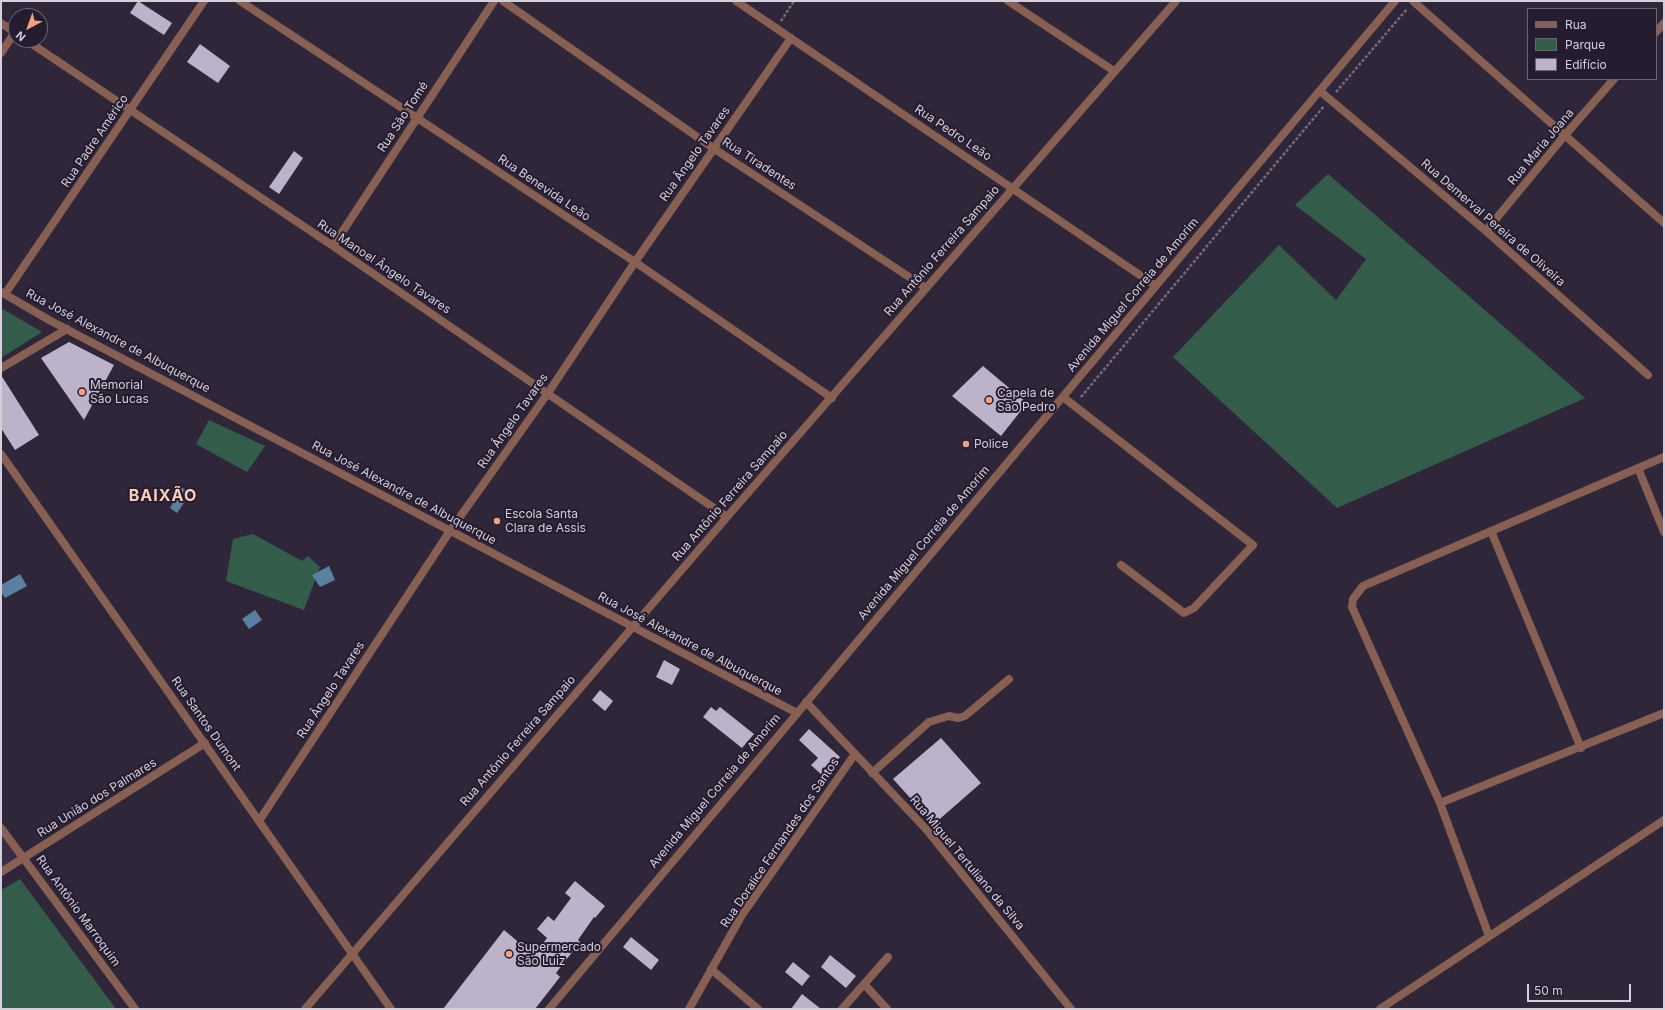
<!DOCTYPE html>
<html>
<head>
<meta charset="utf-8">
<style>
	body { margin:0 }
	#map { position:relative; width:1665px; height:1010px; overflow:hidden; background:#2f2739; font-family:Inter,sans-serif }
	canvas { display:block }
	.frame { position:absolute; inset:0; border:2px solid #d5cfdb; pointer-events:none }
	.legend { position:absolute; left:1527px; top:8px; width:130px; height:72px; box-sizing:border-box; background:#251d2f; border:1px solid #6b6474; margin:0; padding:5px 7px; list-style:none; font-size:12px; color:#d5cfdb }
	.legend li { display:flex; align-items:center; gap:8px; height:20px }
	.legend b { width:20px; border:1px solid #6b6474 }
	.north { position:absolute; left:8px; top:8px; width:40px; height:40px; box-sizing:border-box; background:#251d2f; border:1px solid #6b6474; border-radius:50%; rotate:221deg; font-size:11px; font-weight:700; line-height:16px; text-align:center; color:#d5cfdb }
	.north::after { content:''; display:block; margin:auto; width:14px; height:18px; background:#f2a080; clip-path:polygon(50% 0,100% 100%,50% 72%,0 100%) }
	.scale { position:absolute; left:1527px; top:984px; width:104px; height:18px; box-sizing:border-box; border:2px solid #d5cfdb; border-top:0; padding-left:5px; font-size:12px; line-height:14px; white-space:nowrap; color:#d5cfdb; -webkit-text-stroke:3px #251d2f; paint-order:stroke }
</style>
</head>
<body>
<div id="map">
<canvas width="1665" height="1010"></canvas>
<div class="frame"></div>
<ul class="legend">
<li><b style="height:5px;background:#886053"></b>Rua</li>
<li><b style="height:11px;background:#345c4b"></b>Parque</li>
<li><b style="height:11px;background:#bcb2c9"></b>Edifício</li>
</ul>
<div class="north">N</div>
<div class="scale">50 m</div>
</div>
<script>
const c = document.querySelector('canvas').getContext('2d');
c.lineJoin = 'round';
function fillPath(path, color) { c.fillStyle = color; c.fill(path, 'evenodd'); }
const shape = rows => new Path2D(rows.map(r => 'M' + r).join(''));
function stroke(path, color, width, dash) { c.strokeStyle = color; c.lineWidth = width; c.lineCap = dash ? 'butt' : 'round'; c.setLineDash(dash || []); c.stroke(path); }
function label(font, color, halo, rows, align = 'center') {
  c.font = font + ' Inter,sans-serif'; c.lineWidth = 4; c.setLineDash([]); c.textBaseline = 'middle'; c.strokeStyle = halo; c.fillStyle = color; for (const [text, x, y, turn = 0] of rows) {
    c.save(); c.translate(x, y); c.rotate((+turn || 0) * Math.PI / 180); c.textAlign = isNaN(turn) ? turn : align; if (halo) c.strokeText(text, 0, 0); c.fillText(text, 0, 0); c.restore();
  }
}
const built = shape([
	[1,828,24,858,1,872]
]);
const green = shape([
	[1328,174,1494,318,1585,398,1337,508,1173,357,1279,245,1336,300,1366,259,1295,205],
	[1,308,42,332,1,358],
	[209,420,265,446,247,472,196,444],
	[253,534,302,561,308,556,320,567,304,610,226,581,233,539],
	[20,879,116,1009,1,1009,1,890]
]);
const water = shape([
	[181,487,191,493,177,513,170,508],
	[329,566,335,580,320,587,312,575],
	[20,574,27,586,5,598,1,592,1,585],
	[255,610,262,620,249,629,242,619]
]);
const building = shape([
	[138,1,172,23,164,35,130,13],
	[200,44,230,66,218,83,187,62],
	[294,151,303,158,279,194,269,187],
	[69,342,114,365,84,420,41,358],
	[983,366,1027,403,1001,436,952,396],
	[1,375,39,435,15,450,1,428],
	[664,660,680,669,672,685,656,677],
	[600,690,613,701,605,711,592,700],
	[711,707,716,711,720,707,754,734,742,748,703,717],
	[809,729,840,757,823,776,811,765,818,758,799,740],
	[941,738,981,783,934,824,893,779],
	[575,881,605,906,595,918,594,917,578,940,580,942,556,973,560,977,535,1009,443,1009,504,930,534,955,547,938,537,929,548,916,554,921,571,898,565,893],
	[631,937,659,960,651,970,623,947],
	[830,955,856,976,846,988,821,967],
	[793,962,810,976,802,986,785,972],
	[802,994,821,1009,791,1009]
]);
const path = shape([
	[781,21,794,1],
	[1336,92,1407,9],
	[1081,397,1324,106]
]);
const service = shape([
	[872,773,929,722,949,716,958,718,965,716,1009,679]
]);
const minor = shape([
	[240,1,635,262,832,398],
	[503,1,713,148,926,288],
	[1008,1,1114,71],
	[1413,1,1664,223],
	[1,23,16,33],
	[1656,32,1664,23],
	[26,40,333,246,727,517],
	[1,53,15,32],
	[1320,91,1486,231,1648,375],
	[1486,231,1565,135,1614,79],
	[333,246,494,1],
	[1,292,49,320,797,713],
	[5,294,204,1],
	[1,368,67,329],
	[1063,397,1253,545,1194,608,1184,613,1121,565],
	[1638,468,1664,532],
	[1491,531,1581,748],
	[1440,803,1664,713],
	[259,821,450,531,548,393,635,262,791,38],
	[1,828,135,1009],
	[1,872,205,743],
	[1489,936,1440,803,1352,607,1353,599,1363,586,1664,457],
	[711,969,758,1009],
	[865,985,887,1009],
	[305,1009,727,517,1176,1],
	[689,1009,742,915,855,754],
	[842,1009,888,957]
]);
const tertiary = shape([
	[736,1,1156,286],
	[1,454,391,1009],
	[806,702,926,829,1071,1009],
	[549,1009,1395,1],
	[1380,1009,1664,820]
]);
const markers = [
	[82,392,4,"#f2a080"],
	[989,400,4,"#f2a080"],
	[966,444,4,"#f2a080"],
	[497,521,4,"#f2a080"],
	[509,954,4,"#f2a080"]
];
const streetNames = [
	["Rua São Tomé",403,117,-57],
	["Rua Pedro Leão",953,133,34],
	["Rua Padre Américo",95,141,-56],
	["Rua Maria Joana",1541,147,-50],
	["Rua Ângelo Tavares",695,154,-55],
	["Rua Tiradentes",759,164,33],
	["Rua Benevida Leão",544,188,34],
	["Rua Demerval Pereira de Oliveira",1493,223,41],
	["Rua Antônio Ferreira Sampaio",942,251,-49],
	["Rua Manoel Ângelo Tavares",384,267,34],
	["Avenida Miguel Correia de Amorim",1133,295,-50],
	["Rua José Alexandre de Albuquerque",118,341,28],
	["Rua Ângelo Tavares",513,421,-55],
	["Rua José Alexandre de Albuquerque",404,493,28],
	["Rua Antônio Ferreira Sampaio",730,496,-49],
	["Avenida Miguel Correia de Amorim",924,543,-50],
	["Rua José Alexandre de Albuquerque",690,644,28],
	["Rua Ângelo Tavares",331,690,-57],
	["Rua Santos Dumont",206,724,55],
	["Rua Antônio Ferreira Sampaio",518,741,-49],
	["Avenida Miguel Correia de Amorim",715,791,-50],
	["Rua União dos Palmares",97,798,-32],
	["Rua Doralice Fernandes dos Santos",780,843,-56],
	["Rua Miguel Tertuliano da Silva",967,863,50],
	["Rua Antônio Marroquim",78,911,54]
];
const poiNames = [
	["Memorial",90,385],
	["São Lucas",90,399],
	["Capela de",997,393],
	["São Pedro",997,407],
	["Police",974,444],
	["Escola Santa",505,514],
	["Clara de Assis",505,528],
	["Supermercado",517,947],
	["São Luiz",517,961]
];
const districtNames = [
	["BAIXÃO",163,496]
];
fillPath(built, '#392d46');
fillPath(green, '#345c4b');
fillPath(water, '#5a7f9f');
fillPath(building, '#bcb2c9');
stroke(path, '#746d7d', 2.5, [3, 2]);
stroke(service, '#886053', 8);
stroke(minor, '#886053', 8);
stroke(tertiary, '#886053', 8);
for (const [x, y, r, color] of markers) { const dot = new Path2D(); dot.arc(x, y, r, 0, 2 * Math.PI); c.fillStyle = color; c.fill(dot); stroke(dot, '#251d2f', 1.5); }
label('12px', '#d5cfdb', '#251d2f', streetNames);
label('12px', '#d5cfdb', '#251d2f', poiNames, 'left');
c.letterSpacing = '1px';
label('bold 16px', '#fdcebb', '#251d2f', districtNames);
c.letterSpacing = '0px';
</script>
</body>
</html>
